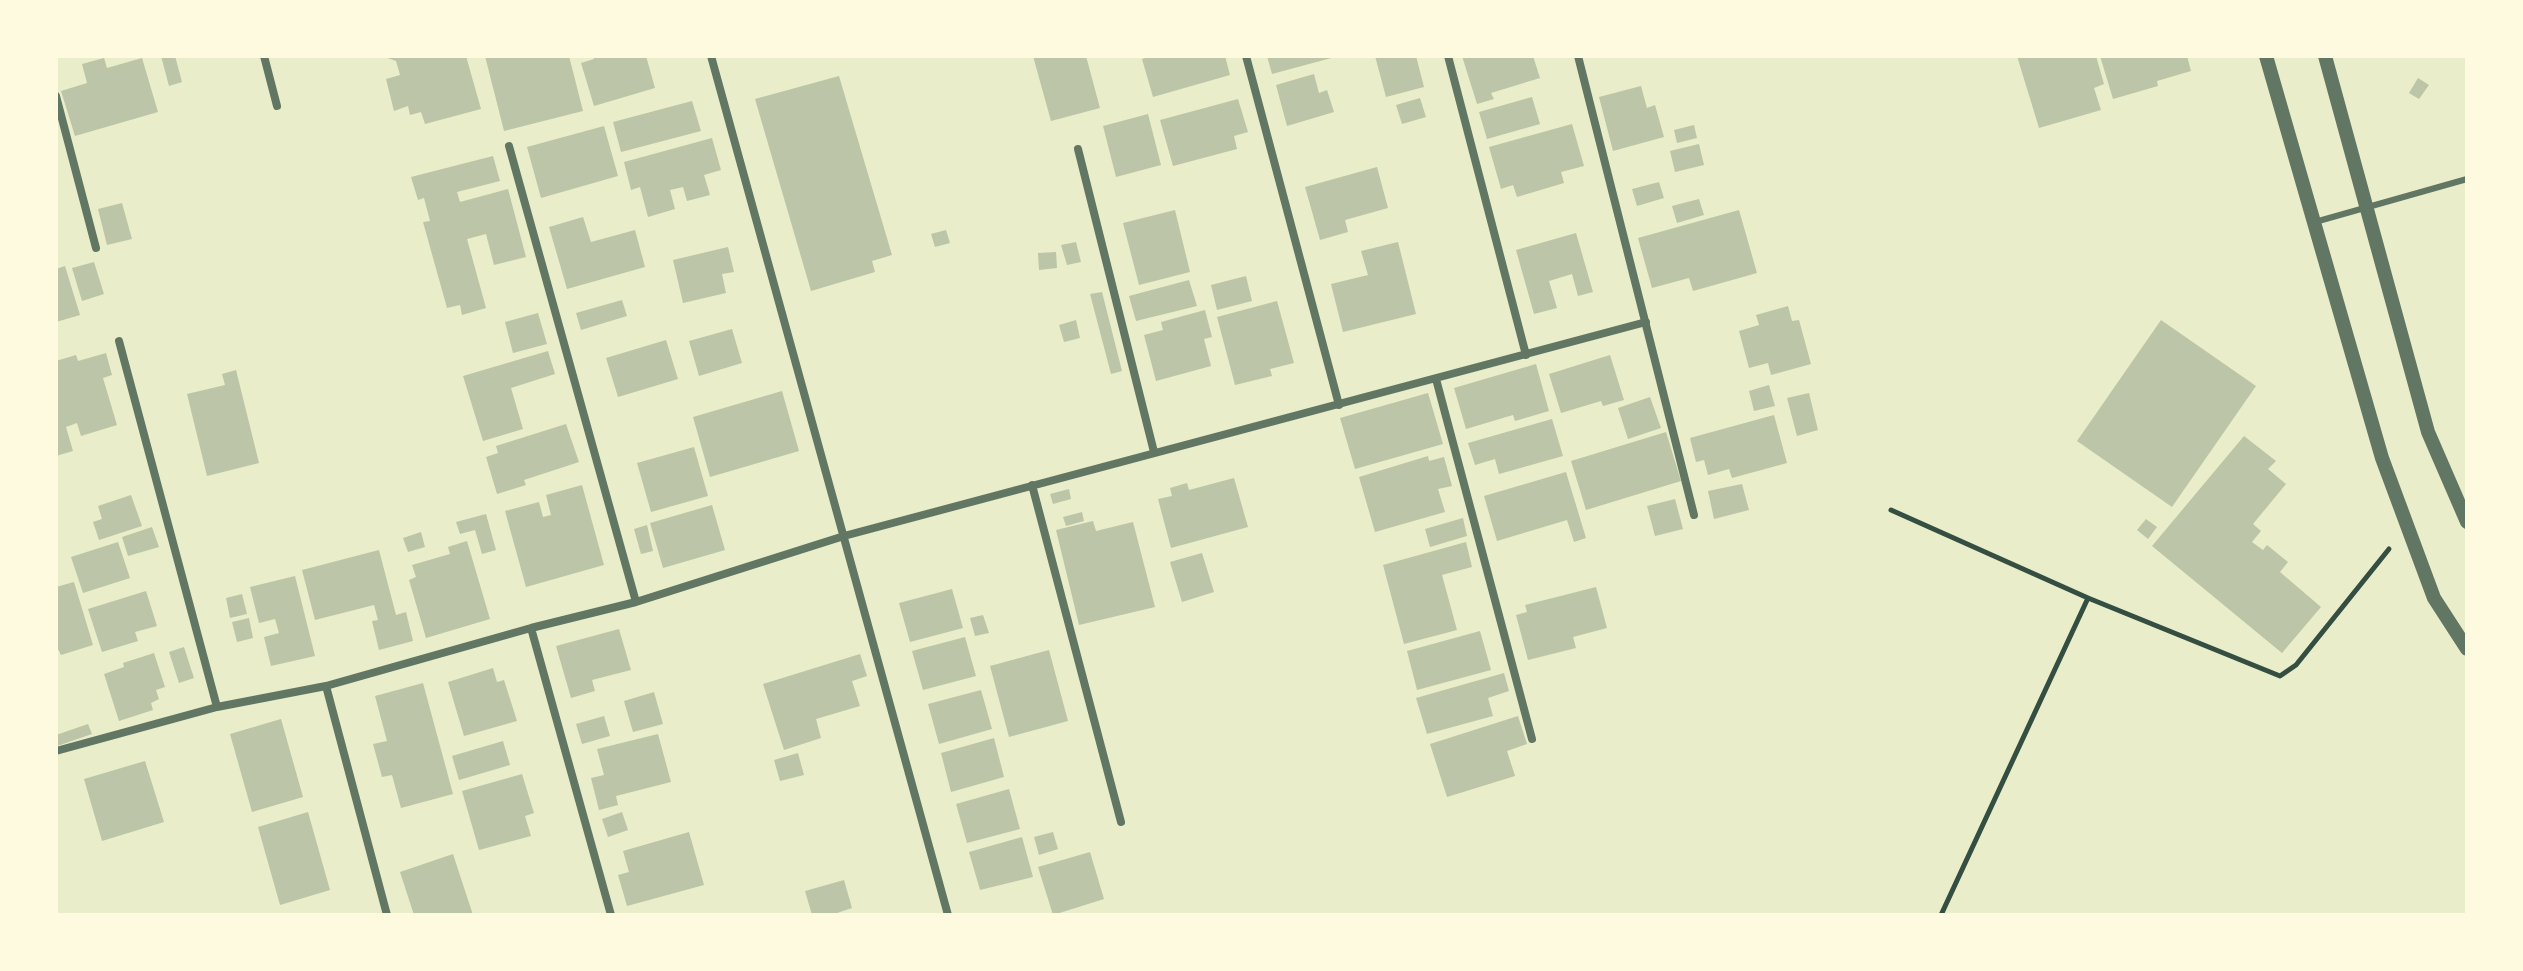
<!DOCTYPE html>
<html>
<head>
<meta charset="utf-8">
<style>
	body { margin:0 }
	#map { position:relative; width:2523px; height:971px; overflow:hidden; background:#e9edc9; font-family:"Space Grotesk",sans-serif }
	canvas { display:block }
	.frame { position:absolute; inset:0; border:58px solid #fefae0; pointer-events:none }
</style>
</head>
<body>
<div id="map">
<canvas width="2523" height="971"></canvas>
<div class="frame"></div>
</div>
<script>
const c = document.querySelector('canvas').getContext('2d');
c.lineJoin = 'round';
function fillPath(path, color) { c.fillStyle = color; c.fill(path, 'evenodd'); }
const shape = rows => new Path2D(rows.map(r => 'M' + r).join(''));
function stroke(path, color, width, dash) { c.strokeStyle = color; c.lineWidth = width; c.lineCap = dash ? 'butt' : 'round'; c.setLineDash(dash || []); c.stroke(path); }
const building = shape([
	[161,56,175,56,182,82,169,86],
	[382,56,466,56,481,109,425,124,421,112,410,115,408,106,394,111,386,79,400,75,396,61],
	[485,56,569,56,583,111,504,131],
	[593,56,646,56,655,88,594,106,581,63,594,59],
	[1033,56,1086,56,1100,108,1051,121],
	[1152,56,1225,56,1230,75,1153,97,1142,59],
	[1267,56,1335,56,1335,57,1272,74],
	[1375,56,1416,56,1424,87,1386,97],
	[1462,56,1533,56,1540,78,1491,93,1494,99,1477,104],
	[2017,56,2096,56,2104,84,2094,88,2101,110,2039,128],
	[2100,56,2187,56,2191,71,2157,81,2158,86,2113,99],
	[104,58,107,68,142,58,158,112,75,136,61,91,87,83,82,64],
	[1314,74,1319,93,1327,90,1334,112,1287,126,1276,85],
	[839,76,892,255,872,261,875,272,811,291,755,99],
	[2418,78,2429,85,2419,99,2409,93],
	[1641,86,1647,108,1655,105,1664,137,1613,151,1599,97],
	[1532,97,1540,124,1487,139,1479,112],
	[1420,98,1426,117,1402,124,1396,105],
	[1238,99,1248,132,1234,136,1237,149,1173,166,1160,120],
	[692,101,701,131,621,152,613,122],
	[1148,114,1161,165,1116,177,1103,126],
	[1572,124,1584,166,1561,172,1564,183,1517,197,1513,185,1501,189,1489,147],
	[1694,125,1697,138,1677,143,1674,130],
	[604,126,618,176,541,198,527,147],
	[712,138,721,170,704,175,710,195,687,201,683,187,670,190,675,209,648,217,640,187,631,190,624,162],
	[1699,144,1704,165,1675,172,1670,151],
	[493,156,500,181,457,192,460,202,508,189,526,257,494,265,486,234,467,239,486,308,462,315,460,305,447,308,423,222,430,221,424,198,418,200,411,177],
	[1377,167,1388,208,1345,220,1348,232,1320,240,1305,187],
	[1659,182,1664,198,1637,206,1632,189],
	[1699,199,1704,215,1677,223,1672,206],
	[122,203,132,239,107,245,98,209],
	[1175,210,1190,272,1139,285,1123,223],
	[1739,210,1757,273,1693,291,1689,278,1652,288,1638,238],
	[583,217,591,242,635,230,645,267,567,289,549,227],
	[946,230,950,243,935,247,931,234],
	[1576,233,1593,292,1578,296,1572,274,1549,281,1557,308,1534,314,1516,250],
	[1076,242,1081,262,1067,265,1061,245],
	[1398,242,1416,314,1343,332,1331,284,1368,275,1361,251],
	[728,247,734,272,722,274,726,293,683,303,673,260],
	[1056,252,1057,268,1039,270,1038,253],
	[94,262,104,294,82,301,72,268],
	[65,266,80,315,56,322,56,269],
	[1246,276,1252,301,1217,310,1211,285],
	[1189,280,1197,306,1136,321,1129,296],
	[1102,292,1122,371,1111,374,1090,294],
	[622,300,627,316,581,330,576,313],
	[1277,301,1294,363,1270,369,1272,376,1235,385,1217,317],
	[1788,306,1792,321,1799,320,1811,364,1771,375,1768,363,1749,368,1739,331,1759,325,1756,315],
	[1205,310,1212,337,1204,339,1211,366,1156,381,1144,335,1163,330,1161,322],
	[538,313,547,344,513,353,505,322],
	[1076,320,1080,338,1064,342,1059,325],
	[2161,320,2256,386,2172,507,2077,441],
	[732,329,742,363,699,376,689,341],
	[666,340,678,379,618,397,606,358],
	[548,351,555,374,511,388,523,429,483,441,463,376],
	[106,353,112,375,103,378,117,425,81,436,77,423,66,427,73,451,56,456,56,361,76,355,78,361],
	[1610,355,1624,400,1603,406,1601,401,1561,413,1549,374],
	[1536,364,1549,411,1515,421,1513,415,1466,429,1454,388],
	[236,370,259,463,207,476,187,394,225,385,222,374],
	[1769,385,1775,406,1754,411,1749,391],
	[782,391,799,451,710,477,693,417],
	[1428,393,1443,444,1355,469,1340,418],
	[1809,393,1818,430,1797,436,1787,398],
	[1650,397,1661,428,1628,439,1618,408],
	[1774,415,1787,463,1732,478,1729,469,1708,475,1704,460,1696,462,1690,438],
	[1552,419,1563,456,1499,474,1495,459,1475,465,1468,443],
	[566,424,579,462,524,480,526,485,497,494,486,457,498,453,496,446],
	[1666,432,1681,481,1586,510,1571,461],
	[2244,436,2276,461,2268,469,2286,484,2253,524,2261,531,2252,542,2263,550,2267,545,2288,562,2280,572,2321,607,2282,653,2152,546],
	[694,447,708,496,651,512,637,463],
	[1428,456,1429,461,1444,457,1452,486,1438,489,1445,512,1375,532,1359,477],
	[1566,472,1586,538,1574,542,1567,520,1497,541,1484,496],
	[1234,478,1248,527,1171,548,1158,499,1172,496,1170,488,1187,483,1189,490],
	[1742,484,1749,510,1714,519,1708,491],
	[582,485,604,565,526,587,505,511,539,502,543,517,551,515,546,495],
	[1069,489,1071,499,1053,504,1050,494],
	[131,495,142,526,99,540,93,522,102,519,98,506],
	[1675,499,1683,529,1655,536,1647,506],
	[712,505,725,550,663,568,650,523],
	[1082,512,1084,521,1066,526,1063,517],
	[486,514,496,550,482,554,475,530,460,534,456,522],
	[1463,518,1467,536,1430,547,1425,529],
	[2146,519,2157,527,2148,539,2137,530],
	[1093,521,1096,531,1133,522,1155,607,1079,625,1056,530],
	[647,525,653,551,641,554,634,529],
	[152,527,159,547,128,556,122,537],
	[421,532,425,547,408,552,403,538],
	[467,541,490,619,426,638,409,580,416,577,412,565,450,554,448,547],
	[118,542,130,578,83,593,71,557],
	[1466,542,1472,567,1442,575,1457,630,1404,644,1383,565],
	[379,550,396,615,406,612,413,641,379,650,372,621,378,620,374,605,315,620,302,570],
	[1202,553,1214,592,1182,602,1170,562],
	[295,576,315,656,271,666,264,637,279,633,275,619,259,623,250,587],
	[74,582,93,645,61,655,56,645,56,587],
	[1596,587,1607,628,1573,637,1576,648,1528,660,1516,615,1527,612,1525,605],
	[952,589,963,628,910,642,899,603],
	[146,591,157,626,135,632,138,641,102,652,88,609],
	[242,594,247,614,230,618,226,598],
	[983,615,989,633,975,636,970,618],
	[249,618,253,638,237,642,232,622],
	[619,629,631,670,592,680,595,691,571,698,556,646],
	[1480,631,1491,670,1417,690,1407,651],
	[965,637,976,676,923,690,912,651],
	[184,647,194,678,179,683,169,652],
	[1049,650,1068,721,1009,737,990,666],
	[154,653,165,687,156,690,159,699,151,703,153,710,119,721,104,674,124,667,123,663],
	[860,654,867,676,852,681,860,706,816,719,821,738,784,750,763,684],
	[493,668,497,682,504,680,517,721,464,736,448,682],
	[1504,673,1509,691,1488,698,1493,716,1427,734,1416,698],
	[423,683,453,794,401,808,392,775,382,777,373,744,387,741,375,696],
	[981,690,992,729,939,744,928,704],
	[654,692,663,724,633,732,624,701],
	[604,716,610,736,582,744,576,724],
	[1518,716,1527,744,1507,751,1515,776,1447,797,1430,744],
	[281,719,303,797,252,812,230,734],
	[88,724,92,734,57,746,56,735],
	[658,734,671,782,616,796,618,805,599,810,591,778,604,775,597,749],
	[994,738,1004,777,951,792,941,753],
	[503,741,510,765,459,780,452,756],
	[798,753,804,775,780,781,774,760],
	[145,761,164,822,102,841,84,779],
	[522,774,534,813,525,816,531,836,479,850,462,791],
	[1009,789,1020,829,967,843,956,804],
	[308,812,330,890,280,905,258,827],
	[622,812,628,830,608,837,602,819],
	[689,832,704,885,627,906,618,875,629,872,623,851],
	[1053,832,1058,849,1039,855,1034,837],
	[1022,837,1033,877,980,890,969,852],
	[1090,852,1104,899,1053,915,1038,867],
	[453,854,473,915,414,915,400,872],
	[844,880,852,908,831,915,812,915,805,891]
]);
const path = shape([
	[1891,510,2088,598,2280,676,2296,665,2389,549],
	[1941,915,2088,598]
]);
const service = shape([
	[2315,222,2467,179]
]);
const minor = shape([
	[264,56,277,106],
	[711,56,948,915],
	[1246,56,1339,405],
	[1448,56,1526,355],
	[1578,56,1694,515],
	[56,96,96,248],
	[509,146,636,602],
	[1078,149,1154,452],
	[119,341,217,707],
	[1436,379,1532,739],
	[1032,485,1121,822],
	[531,628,611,915],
	[326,686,387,915],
	[56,751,217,707,326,686,531,628,636,602,844,536,1646,322]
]);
const tertiary = shape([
	[2266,56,2382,458,2434,598,2467,649],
	[2325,56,2428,432,2467,522]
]);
fillPath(building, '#bcc5a7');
stroke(path, '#344e41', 5);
stroke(service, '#617663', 6);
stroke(minor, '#617663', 8);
stroke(tertiary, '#617663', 14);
</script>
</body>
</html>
